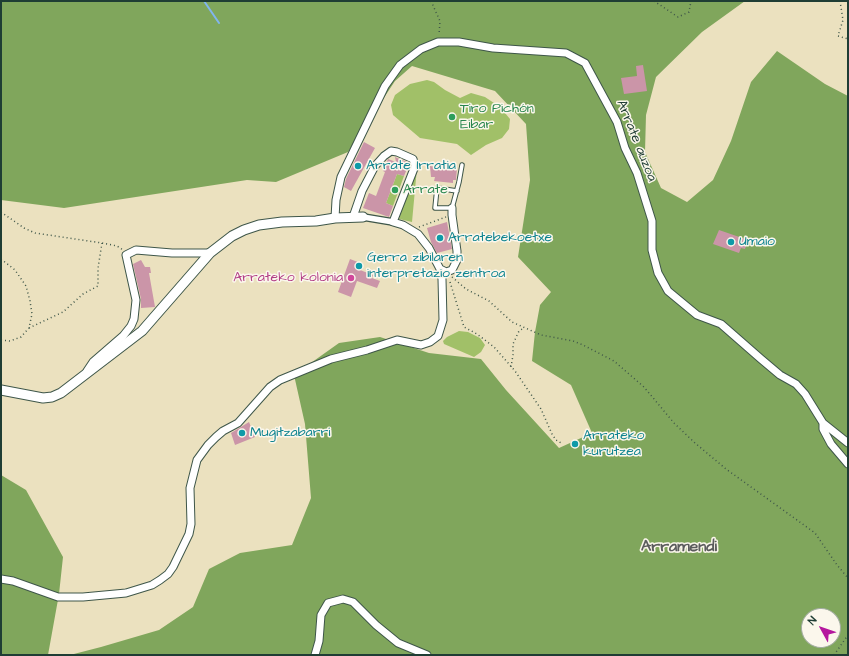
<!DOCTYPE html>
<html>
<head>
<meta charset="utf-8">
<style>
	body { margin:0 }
	#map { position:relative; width:849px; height:656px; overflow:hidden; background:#ebe1bf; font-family:"Architects Daughter",sans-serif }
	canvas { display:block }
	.frame { position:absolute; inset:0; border:2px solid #1f3d34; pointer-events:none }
	.north { position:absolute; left:801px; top:608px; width:40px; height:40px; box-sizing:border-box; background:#fbf7ec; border:1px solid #a3ada2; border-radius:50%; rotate:310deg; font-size:11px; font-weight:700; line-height:16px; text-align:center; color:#1f3d34 }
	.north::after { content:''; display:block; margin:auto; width:14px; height:18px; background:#b5179e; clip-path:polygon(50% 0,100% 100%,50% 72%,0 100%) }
</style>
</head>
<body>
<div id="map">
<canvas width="849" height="656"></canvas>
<div class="frame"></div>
<div class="north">N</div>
</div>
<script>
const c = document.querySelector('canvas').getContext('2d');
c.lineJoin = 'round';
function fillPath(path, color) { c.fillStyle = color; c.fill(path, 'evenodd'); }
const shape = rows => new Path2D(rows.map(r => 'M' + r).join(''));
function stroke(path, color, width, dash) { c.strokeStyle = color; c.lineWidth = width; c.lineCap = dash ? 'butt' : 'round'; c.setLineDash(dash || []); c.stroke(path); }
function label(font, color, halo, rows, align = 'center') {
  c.font = font + ' "Architects Daughter",sans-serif'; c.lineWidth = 3; c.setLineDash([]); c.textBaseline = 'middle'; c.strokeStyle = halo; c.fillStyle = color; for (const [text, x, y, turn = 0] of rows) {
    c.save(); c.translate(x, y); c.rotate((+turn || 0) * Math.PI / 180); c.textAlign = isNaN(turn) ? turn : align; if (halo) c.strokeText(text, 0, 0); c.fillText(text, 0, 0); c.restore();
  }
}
const green = shape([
	[427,80,434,82,445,90,460,98,471,93,485,97,500,107,510,119,509,129,502,138,486,145,471,155,457,144,420,138,393,115,391,105,395,95,410,84],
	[415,168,417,168,412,222,399,219],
	[397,174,404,176,393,206,386,203],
	[459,331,468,332,480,338,485,345,481,352,474,357,444,344,443,341,447,337]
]);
const forest = shape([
	[1,1,745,1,702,32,656,77,646,115,645,152,661,188,687,202,713,180,731,141,751,82,777,51,825,84,848,96,848,655,70,655,101,647,159,630,193,607,209,569,240,553,292,545,311,498,305,424,294,375,339,343,380,337,429,353,481,359,506,390,559,448,592,433,571,385,532,361,535,332,540,305,551,292,518,257,530,180,526,124,495,91,412,66,395,81,348,152,276,182,247,180,64,208,1,200],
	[809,616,833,616,833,640,809,640],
	[1,475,26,490,63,557,59,594,48,655,1,655]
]);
const stream = shape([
	[204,1,219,23]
]);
const building = shape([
	[643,65,647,91,624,94,621,78,637,76,636,66],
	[364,142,375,148,351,191,344,187,346,179],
	[395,157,409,163,409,164,404,176,397,174,386,203,393,206,389,217,363,208,369,193,376,196,385,172,383,171,388,159,396,162],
	[436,165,457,168,456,180,453,180,453,183,434,181,435,177,431,177,430,166,436,167],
	[447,222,452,249,437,253,431,242,427,228],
	[719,230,748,240,745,249,741,248,739,253,713,244],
	[350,259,363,264,360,270,373,275,372,278,380,281,377,288,357,281,351,297,338,292],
	[141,260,145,267,150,267,151,273,149,273,155,307,141,308,141,299,133,264],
	[249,422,255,437,235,445,231,433]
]);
const path = shape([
	[431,1,440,21,439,35],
	[654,1,678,17,689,12,691,1],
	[840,1,843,20,838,36,848,39],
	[1,212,24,228,35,233,102,243,117,246,123,250],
	[419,227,446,217],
	[1,259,15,270,26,286,30,301,32,314,29,328,21,337,10,341,1,340],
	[452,277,466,289,489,301,512,322,541,335,573,341,583,345,614,361,644,387,674,423,695,443,726,469,815,533,837,565,848,578],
	[450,282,464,327,477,334,494,347,515,371,541,409,552,434,556,440,561,443],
	[29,328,63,312,83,294,98,286,98,268,102,243],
	[511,367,513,355,513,344,519,331,524,328],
	[834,655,848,635]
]);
const service = shape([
	[457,191,437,188,435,208,452,208,459,182,462,165]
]);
const pedestrian = shape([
	[363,217,393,222]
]);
const minor = shape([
	[335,218,336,200,341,177,385,86,400,65,421,49,438,42,459,42,493,48,566,53,585,63,617,122,625,148,637,173,652,221,652,250,658,273,668,291,697,315,721,324,761,359,780,375,796,384,805,394,823,423,848,443],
	[440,269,446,272,452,270,457,260,457,251,452,215,452,208],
	[87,371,93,362,123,336,131,326,134,319,136,300,126,255,136,250,172,253,210,253],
	[823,423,823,429,831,444,848,464],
	[1,579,13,581,58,597,83,597,126,593,152,585,160,580,168,574,173,567,189,534,191,524,190,488,197,460,208,445,216,437,223,431,238,423,270,387,280,380,331,359,367,350,397,340,421,345,430,342,438,336,443,320,442,279,440,269,429,248,418,234,403,225,393,222,415,166,413,159,397,152,391,151,384,156,375,166,362,191,353,217],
	[315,655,319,641,321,615,328,603,343,599,353,602,376,625,398,643,427,655]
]);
const tertiary = shape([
	[1,390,43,398,52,397,61,393,142,331,210,253,232,236,244,230,259,225,282,222,316,221,335,218,363,217]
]);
const markers = [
	[452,117,4,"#2e9e5b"],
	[358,166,4,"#0f9aa8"],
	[395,190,4,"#2e9e5b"],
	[440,238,4,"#0f9aa8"],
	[731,242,4,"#0f9aa8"],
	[359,266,4,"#0f9aa8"],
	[351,278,4,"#d1479c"],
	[242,433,4,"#0f9aa8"],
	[575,444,4,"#0f9aa8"]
];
const leisureNames = [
	["Tiro Pichón",460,109],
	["Eibar",460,125],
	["Arrate",403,190]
];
const streetNames = [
	["Arrate auzoa",636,141,68]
];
const cultureNames = [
	["Arrate Irratia",366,166],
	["Arratebekoetxe",448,238],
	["Umaio",739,242],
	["Gerra zibilaren",367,258],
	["interpretazio zentroa",367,274],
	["Mugitzabarri",250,433],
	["Arrateko",583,436],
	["kurutzea",583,452]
];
const hotelNames = [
	["Arrateko kolonia",343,278]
];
const quarterNames = [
	["Arramendi",679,548]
];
fillPath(green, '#a1c068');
fillPath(forest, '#80a65c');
stroke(stream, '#81b5ef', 2);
fillPath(building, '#cb95a8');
stroke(service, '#3e5649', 5.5);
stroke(pedestrian, '#3e5649', 8);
stroke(minor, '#3e5649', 9);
stroke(tertiary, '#3e5649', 11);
stroke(path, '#3e5649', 1.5, [1, 3]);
stroke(service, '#fff', 3.5);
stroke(pedestrian, '#fff', 5.5);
stroke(minor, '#fff', 7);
stroke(tertiary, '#fff', 9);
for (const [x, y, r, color] of markers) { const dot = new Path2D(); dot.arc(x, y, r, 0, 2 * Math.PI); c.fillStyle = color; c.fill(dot); stroke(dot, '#fbf7ec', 1.5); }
label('14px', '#27864d', '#fbf7ec', leisureNames, 'left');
label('14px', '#1f3d34', '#fbf7ec', streetNames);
label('14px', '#0d838f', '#fbf7ec', cultureNames, 'left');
label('14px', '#b23c85', '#fbf7ec', hotelNames, 'right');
label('bold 16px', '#5b5c5d', '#fbf7ec', quarterNames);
</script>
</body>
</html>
